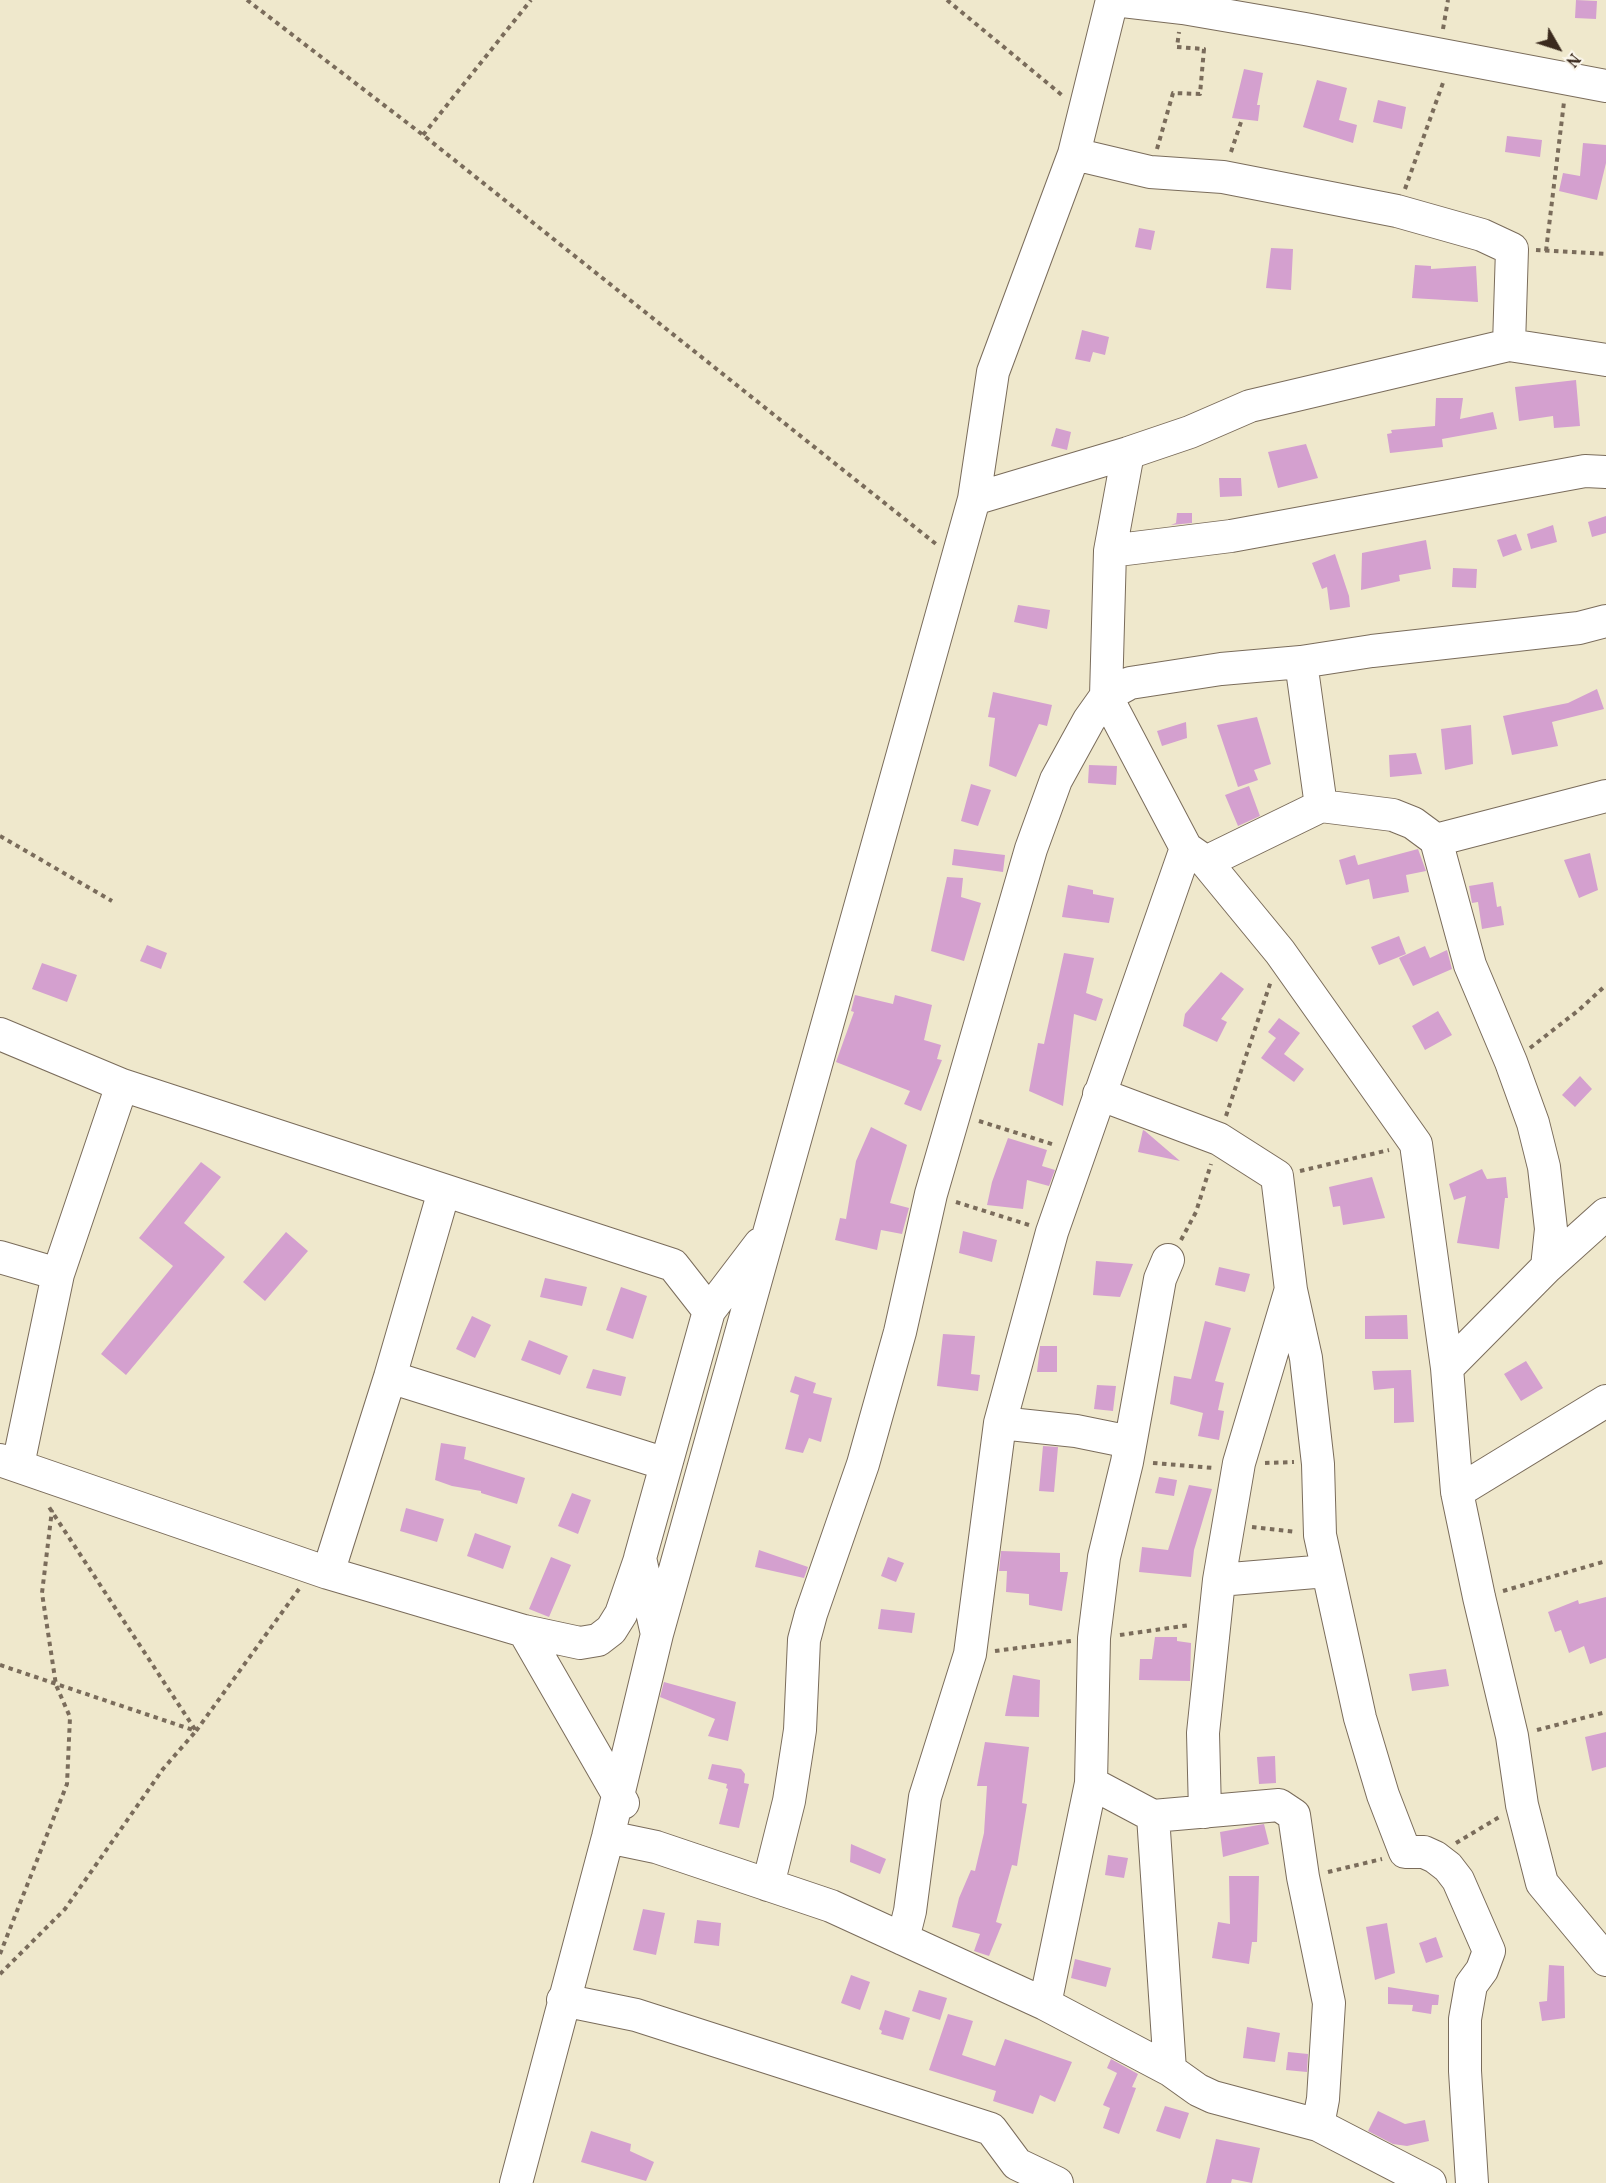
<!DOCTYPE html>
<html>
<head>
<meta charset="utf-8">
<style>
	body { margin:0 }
	#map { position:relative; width:1606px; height:2183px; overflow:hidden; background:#efe8cc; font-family:Vollkorn,serif }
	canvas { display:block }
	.north { position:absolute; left:1528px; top:18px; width:60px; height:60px; -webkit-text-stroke:4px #fbf7ec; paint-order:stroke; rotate:129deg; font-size:16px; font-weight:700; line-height:24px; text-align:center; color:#3b2a1e }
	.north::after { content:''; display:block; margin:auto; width:21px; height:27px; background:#3b2a1e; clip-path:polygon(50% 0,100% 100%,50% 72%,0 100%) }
</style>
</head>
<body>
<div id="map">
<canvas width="1606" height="2183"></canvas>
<div class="north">N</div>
</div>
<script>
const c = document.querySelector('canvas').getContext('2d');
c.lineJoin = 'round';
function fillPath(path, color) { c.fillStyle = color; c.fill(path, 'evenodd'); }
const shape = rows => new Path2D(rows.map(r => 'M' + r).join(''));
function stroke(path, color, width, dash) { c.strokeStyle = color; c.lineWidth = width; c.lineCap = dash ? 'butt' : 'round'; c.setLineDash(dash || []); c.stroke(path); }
const building = shape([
	[1576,0,1597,1,1596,19,1575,18],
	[1244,69,1263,73,1257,105,1260,105,1258,121,1232,118],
	[1317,80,1347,88,1339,120,1357,125,1353,143,1303,127],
	[1378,100,1406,107,1402,129,1373,122],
	[1507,136,1542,140,1540,157,1505,152],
	[1583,143,1606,145,1606,163,1597,200,1559,191,1563,173,1580,176],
	[1139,228,1155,231,1151,250,1135,247],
	[1271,248,1293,249,1291,290,1266,288],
	[1415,265,1431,266,1431,269,1476,266,1478,302,1412,298],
	[1082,330,1109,337,1105,355,1093,352,1090,362,1075,359],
	[1576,380,1580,426,1554,428,1553,416,1519,421,1515,387],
	[1436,398,1463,398,1460,419,1493,412,1497,429,1442,439,1443,447,1390,453,1387,434,1392,433,1391,430,1435,426],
	[1056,428,1071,432,1067,450,1051,446],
	[1306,444,1318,478,1278,488,1268,452],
	[1219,478,1241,478,1242,496,1220,497],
	[1177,513,1192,513,1192,523,1171,525,1176,523],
	[1606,516,1606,533,1592,537,1588,522],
	[1553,525,1557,542,1531,549,1527,534],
	[1516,534,1522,550,1503,557,1497,540],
	[1426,540,1431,569,1399,575,1400,581,1361,590,1362,553],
	[1335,554,1349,596,1350,607,1330,610,1327,587,1322,589,1312,563],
	[1453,568,1477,569,1476,588,1452,587],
	[1018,605,1050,610,1047,629,1014,622],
	[1597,689,1604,709,1552,722,1558,746,1512,755,1503,716,1568,703],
	[993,692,1052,705,1047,726,1039,724,1016,777,989,766,995,718,988,717],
	[1257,717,1271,764,1254,770,1258,780,1238,787,1217,725],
	[1186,722,1187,738,1162,746,1157,731],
	[1471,725,1473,764,1445,770,1441,729],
	[1416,753,1422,774,1390,777,1389,755],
	[1089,765,1117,766,1116,785,1088,783],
	[971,784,991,790,978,826,961,821],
	[1249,786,1260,816,1238,826,1225,795],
	[954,849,1005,855,1003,872,952,865],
	[1418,849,1426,871,1406,875,1409,892,1373,899,1369,879,1346,885,1339,860,1355,855,1358,865],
	[1590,853,1598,890,1579,898,1564,860],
	[947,877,963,878,961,897,981,903,964,961,931,951],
	[1493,882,1497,907,1501,906,1504,925,1482,929,1478,902,1472,903,1469,886],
	[1068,885,1093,890,1093,894,1114,898,1109,923,1062,917],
	[1399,936,1406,954,1379,965,1371,947],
	[147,945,167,953,161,969,140,961],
	[1425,946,1430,958,1447,950,1452,969,1413,986,1399,958],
	[1064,953,1094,958,1086,993,1103,999,1096,1021,1074,1014,1063,1106,1029,1091,1038,1043,1044,1044],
	[42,963,77,975,67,1002,32,989],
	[1221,972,1244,989,1221,1019,1227,1022,1217,1042,1183,1026,1185,1014],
	[855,995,893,1004,895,995,932,1005,924,1040,941,1045,937,1059,942,1060,921,1111,904,1104,910,1091,836,1062,854,1012,851,1011],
	[1438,1011,1452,1035,1425,1050,1412,1026],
	[1279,1018,1300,1033,1284,1054,1304,1069,1294,1082,1261,1058,1276,1038,1268,1032],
	[1580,1076,1592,1089,1575,1107,1562,1095],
	[871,1127,907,1145,890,1203,909,1208,902,1234,881,1230,877,1250,835,1240,840,1218,846,1219,856,1161],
	[1143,1130,1145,1131,1180,1161,1138,1152],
	[1008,1138,1047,1150,1042,1166,1055,1170,1049,1186,1027,1180,1023,1209,987,1205,992,1182],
	[201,1162,221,1177,184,1223,225,1257,126,1375,101,1354,173,1266,139,1238],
	[1482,1169,1487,1179,1506,1177,1508,1198,1505,1198,1499,1249,1457,1243,1466,1196,1454,1200,1449,1184],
	[1372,1177,1385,1218,1343,1225,1340,1206,1333,1207,1329,1187],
	[963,1231,997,1240,992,1262,959,1253],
	[286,1232,308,1251,265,1301,243,1282],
	[1096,1261,1133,1264,1120,1297,1093,1295],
	[1219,1267,1250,1274,1245,1292,1215,1285],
	[545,1278,587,1287,582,1306,540,1297],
	[621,1287,647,1296,633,1339,606,1330],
	[1407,1315,1408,1339,1365,1339,1365,1316],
	[472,1316,491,1325,475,1358,456,1349],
	[1205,1321,1231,1328,1215,1381,1224,1383,1218,1410,1224,1411,1219,1440,1198,1436,1203,1413,1170,1404,1174,1376,1191,1379],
	[943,1334,975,1336,971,1374,980,1375,978,1391,937,1386],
	[529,1340,568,1356,560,1375,521,1360],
	[1040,1346,1057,1346,1057,1372,1037,1372],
	[1526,1361,1543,1388,1521,1401,1504,1374],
	[593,1369,626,1377,621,1396,586,1388],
	[1411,1370,1414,1422,1394,1423,1394,1388,1374,1390,1372,1371],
	[795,1376,816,1383,813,1393,832,1398,821,1442,809,1438,803,1453,785,1449,799,1395,790,1392],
	[1097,1385,1116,1386,1113,1411,1094,1409],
	[441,1443,466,1447,464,1459,525,1478,517,1504,481,1493,481,1491,452,1486,435,1480],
	[1043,1446,1058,1447,1054,1492,1039,1491],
	[1159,1477,1177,1480,1174,1496,1155,1493],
	[1189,1485,1212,1489,1194,1550,1191,1577,1139,1572,1142,1547,1168,1550],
	[572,1493,591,1500,578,1534,558,1526],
	[406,1508,444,1519,437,1542,400,1531],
	[475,1533,511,1546,503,1569,467,1556],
	[759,1550,808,1567,804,1578,755,1567],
	[1001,1551,1060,1553,1060,1572,1068,1572,1062,1611,1029,1605,1029,1594,1006,1592,1007,1571,999,1571],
	[551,1557,571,1565,549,1617,529,1609],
	[888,1557,904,1563,896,1582,881,1576],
	[1606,1597,1606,1658,1590,1664,1584,1646,1569,1653,1561,1630,1555,1632,1548,1612,1578,1600,1579,1604],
	[881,1609,915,1613,912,1633,878,1629],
	[1155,1637,1177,1637,1177,1641,1191,1643,1190,1681,1139,1680,1140,1659,1152,1659],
	[1446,1669,1449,1686,1412,1691,1409,1674],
	[1013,1675,1040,1680,1039,1717,1005,1716],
	[664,1682,736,1702,728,1741,708,1736,715,1719,660,1697],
	[1606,1732,1606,1767,1592,1771,1585,1737],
	[985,1742,1029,1747,1022,1803,1027,1804,1017,1866,1012,1865,996,1922,1002,1924,989,1956,974,1951,980,1934,952,1927,959,1898,971,1870,975,1871,984,1833,987,1786,977,1786],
	[1275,1756,1276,1783,1259,1784,1257,1757],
	[712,1764,741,1769,745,1774,744,1783,749,1784,739,1828,719,1824,728,1789,726,1788,727,1784,708,1779],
	[1264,1824,1269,1844,1223,1857,1220,1832],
	[851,1844,886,1859,880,1874,850,1862],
	[1108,1855,1128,1858,1124,1878,1105,1875],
	[1229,1876,1259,1876,1257,1942,1252,1942,1249,1964,1212,1958,1218,1922,1230,1924],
	[643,1909,665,1913,656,1955,633,1950],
	[697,1920,721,1923,719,1946,694,1943],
	[1387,1923,1395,1973,1375,1980,1366,1927],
	[1436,1937,1443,1957,1426,1963,1419,1943],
	[1075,1959,1111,1968,1106,1987,1071,1978],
	[1549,1965,1564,1966,1565,2018,1542,2021,1539,2002,1547,2001],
	[851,1975,870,1982,860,2010,841,2003],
	[1388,1987,1439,1995,1438,2005,1432,2005,1431,2014,1412,2011,1413,2005,1388,2004],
	[919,1990,947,1998,940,2020,912,2011],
	[885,2010,910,2018,903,2040,881,2034,882,2031,879,2029],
	[948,2014,973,2021,962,2055,995,2066,1005,2039,1072,2062,1055,2102,1040,2095,1033,2114,993,2101,996,2091,929,2070],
	[1247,2027,1280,2033,1275,2062,1243,2058],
	[1288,2052,1308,2054,1307,2072,1286,2070],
	[1111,2059,1138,2074,1132,2087,1136,2088,1119,2134,1103,2128,1110,2108,1103,2105,1117,2073,1107,2068],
	[1165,2106,1189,2113,1180,2139,1156,2131],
	[1378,2111,1405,2124,1425,2120,1429,2141,1407,2146,1393,2144,1368,2131],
	[591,2131,631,2144,630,2151,654,2162,646,2181,581,2162],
	[1216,2139,1260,2148,1252,2183,1232,2179,1231,2183,1206,2183]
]);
const path = shape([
	[247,0,423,135,936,544],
	[947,0,1063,96],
	[1443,29,1448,0],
	[423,135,531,0],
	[1157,149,1173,93,1200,94,1204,49,1177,47,1179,32],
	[1231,152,1242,119],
	[1405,189,1444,80],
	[1536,250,1606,254],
	[1546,251,1564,102],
	[0,836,112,901],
	[1530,1048,1579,1010,1606,985],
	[1226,1116,1271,981],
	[979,1121,1055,1145],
	[1300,1171,1389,1150],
	[956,1202,1029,1225],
	[1181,1240,1196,1212,1211,1164],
	[1153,1463,1214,1468],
	[1265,1463,1294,1462],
	[1252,1527,1296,1532],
	[1503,1591,1606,1561],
	[1120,1635,1190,1625],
	[995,1651,1071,1641],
	[0,1665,196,1731,299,1589],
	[1537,1730,1606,1712],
	[1456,1843,1501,1816],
	[1328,1872,1382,1859],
	[0,1954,67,1784,70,1717,56,1685,42,1593,52,1510],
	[0,1974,65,1909,163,1769,196,1731,47,1504]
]);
const minor = shape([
	[1114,0,1183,8,1305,29,1606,86],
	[1074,154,1150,172,1223,177,1397,211,1482,235,1512,249,1509,345],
	[1128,453,1110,551,1106,696,1186,848,1206,862,1280,952,1416,1144,1447,1368,1457,1492,1479,1597,1512,1736,1522,1805,1542,1883,1606,1960],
	[974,499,1128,453,1190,432,1250,406,1509,345,1606,360],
	[1110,551,1231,536,1585,471,1606,472],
	[1301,662,1321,806],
	[1206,862,1321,806,1393,815,1413,823,1436,840],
	[0,1034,122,1085,673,1265,709,1311,640,1558,656,1630],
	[1099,1094,1219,1139,1277,1176,1291,1290,1306,1358,1318,1464,1320,1535,1360,1718,1383,1795,1405,1852,1424,1852,1435,1857,1448,1867,1458,1880,1489,1951,1482,1970,1471,1985,1465,2019,1465,2071,1472,2183],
	[0,1257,58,1274],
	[1547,1267,1551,1229,1544,1167,1533,1123,1511,1062,1470,965,1436,840,1606,796],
	[709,1311,760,1244],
	[1447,1368,1547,1267,1606,1214],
	[390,1377,666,1464],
	[1000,1423,1076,1431,1130,1442],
	[0,1460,328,1573,524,1631,580,1643,598,1640,611,1630,621,1614,640,1559],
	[18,1465,58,1274,122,1085],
	[1457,1492,1606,1401],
	[328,1573,390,1377,444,1191],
	[1219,1580,1327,1571],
	[524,1631,623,1803],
	[1091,1783,1153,1816,1170,2070],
	[1205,1812,1203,1733,1219,1580,1239,1463,1290,1292],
	[1153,1816,1279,1805,1294,1815,1303,1877,1329,2003,1323,2099,1318,2125],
	[608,1837,656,1847,831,1906,1045,2004,1170,2070,1198,2090,1213,2097,1318,2125,1430,2183],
	[768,1885,789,1801,800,1730,804,1640,811,1614,863,1464,900,1332,931,1194,1031,849,1056,780,1089,720,1106,696,1130,683,1221,669,1301,662,1372,651,1579,628,1606,621],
	[903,1939,910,1911,925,1797,970,1654,1000,1423,1052,1232,1186,848],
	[563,2000,636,2015,991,2129,1017,2164,1057,2183],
	[1045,2004,1091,1783,1094,1638,1104,1557,1127,1462,1160,1279,1168,1260],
	[516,2183,608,1837,657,1634,974,499,993,372,1074,154,1112,0]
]);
fillPath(building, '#d4a0cf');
stroke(minor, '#7a6c5b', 34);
stroke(path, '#7a6c5b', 4, [4.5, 4.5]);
stroke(minor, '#fff', 32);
</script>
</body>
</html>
